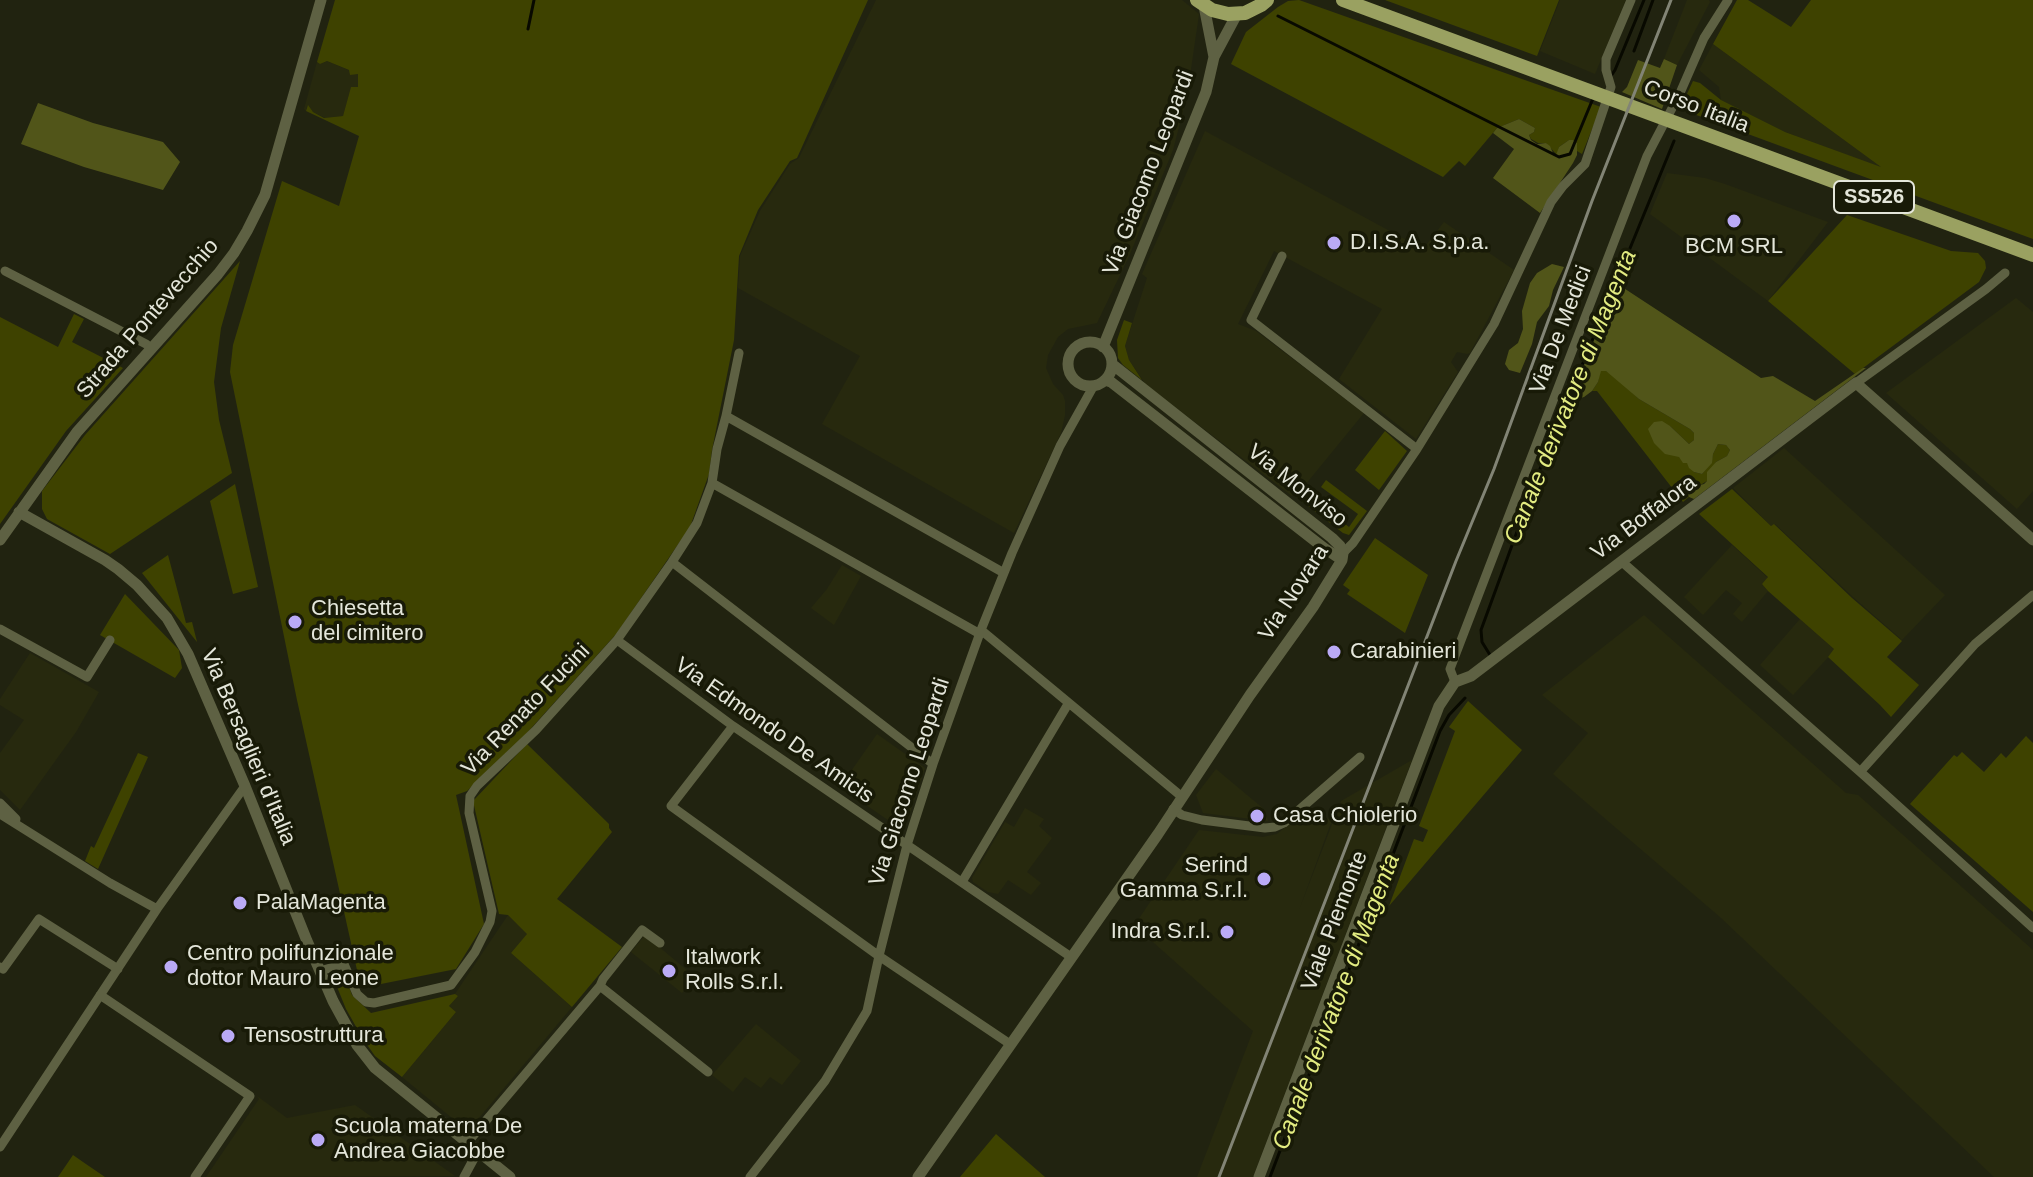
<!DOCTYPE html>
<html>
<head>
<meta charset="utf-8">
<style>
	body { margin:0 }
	canvas { display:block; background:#212310 }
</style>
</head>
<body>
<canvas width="2033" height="1177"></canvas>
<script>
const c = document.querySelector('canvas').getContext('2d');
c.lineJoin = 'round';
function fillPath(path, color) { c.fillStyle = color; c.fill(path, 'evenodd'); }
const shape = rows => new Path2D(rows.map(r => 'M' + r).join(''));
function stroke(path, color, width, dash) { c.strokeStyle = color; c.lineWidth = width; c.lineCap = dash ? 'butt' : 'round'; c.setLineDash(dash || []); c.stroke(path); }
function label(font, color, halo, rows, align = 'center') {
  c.font = font + ' Helvetica,sans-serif'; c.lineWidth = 7; c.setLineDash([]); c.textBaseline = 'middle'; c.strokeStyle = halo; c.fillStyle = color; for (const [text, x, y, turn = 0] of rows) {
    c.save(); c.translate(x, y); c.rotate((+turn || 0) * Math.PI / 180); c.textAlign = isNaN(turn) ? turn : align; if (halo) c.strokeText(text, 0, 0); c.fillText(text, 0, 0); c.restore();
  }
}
const built = shape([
	[876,0,1182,0,1199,14,1187,96,1173,150,1130,254,1097,323,1068,329,1058,337,1048,355,1046,368,1053,384,1063,395,1065,401,1065,415,1061,433,1014,533,822,424,860,356,738,288,740,256,760,211,790,164,799,158],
	[1560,0,1626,0,1595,74,1540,51],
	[1687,0,1709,0,1710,2,1677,65,1664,59],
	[1713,44,1884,169,1785,132,1721,100,1719,87,1699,70],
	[327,61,358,74,359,87,351,88,343,116,325,118,313,112,307,106,306,111,304,109,317,62,320,64],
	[1205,131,1423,249,1444,222,1514,270,1470,353,1467,354,1457,352,1451,362,1458,372,1416,439,1339,379,1382,309,1274,251,1238,324,1256,331,1364,413,1301,490,1292,496,1146,385,1129,360,1125,346,1147,278,1142,274],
	[1667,173,1705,178,1725,184,1828,222,1768,301,1650,214],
	[2016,298,2033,312,2033,491,2017,509,1886,393],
	[1784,448,1945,595,1902,640,1853,597,1775,524,1771,526,1733,488],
	[1732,545,1768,578,1762,584,1768,591,1742,622,1733,614,1742,603,1726,590,1703,615,1684,597],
	[842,565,861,576,834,625,811,608,827,589],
	[1644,615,1846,793,1858,795,2033,950,2033,1177,1994,1177,1720,917,1553,774,1588,733,1542,695],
	[1800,619,1835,650,1793,695,1760,665],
	[30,653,99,692,76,732,20,810,0,790,0,753,24,720,0,705,0,699],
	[877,734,925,768,906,824,898,827,840,787],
	[1412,760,1253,1177,1197,1177,1253,1031,1136,927,1140,923,1138,920,1199,830,1263,837,1277,834,1306,810,1332,820,1299,910,1341,801],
	[1216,769,1265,810,1268,821,1203,813,1196,795],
	[1025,808,1044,819,1039,826,1052,838,1027,872,1041,883,1031,895,1008,880,998,894,988,892,973,882,972,878,1005,822,1014,827],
	[508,915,528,934,511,953,572,1007,468,1131,402,1077,456,1012,449,1006,458,996,455,994],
	[645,935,695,977,682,993,631,952],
	[756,1024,801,1061,782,1085,770,1077,761,1088,745,1077,733,1092,712,1075],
	[257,1096,287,1118,355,1105,455,1176,206,1177,259,1099]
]);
const green = shape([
	[335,0,868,0,797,158,790,161,758,210,739,256,734,340,712,450,709,474,690,527,617,633,525,735,467,791,456,795,484,924,456,969,361,988,297,700,230,372,233,345,282,181,339,206,359,136,306,111,308,105,313,112,324,118,343,116,351,87,358,87,358,74,350,75,349,70,327,61,320,64,317,62],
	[1299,0,1601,107,1582,154,1577,151,1577,143,1573,140,1569,140,1559,147,1557,155,1546,143,1538,143,1531,139,1529,135,1534,132,1535,128,1519,119,1497,128,1465,166,1459,161,1443,177,1231,64,1246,32,1278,7,1288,1],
	[1385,0,1559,0,1537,56],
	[1737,0,1748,0,1791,27,1811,0,2033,0,2033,239,1680,109,1693,81,1700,83,1721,100,1785,132,1881,167,1713,44],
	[1847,215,1951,251,1978,253,1985,261,1986,268,1979,282,1855,374,1768,301],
	[240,261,221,328,214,382,219,420,232,473,110,554,47,519,42,509,42,491,85,435],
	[74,314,84,319,72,342,123,368,66,431,0,524,0,317,58,347],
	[1124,320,1132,323,1125,346,1129,360,1142,380,1123,365,1118,358,1117,340],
	[1600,371,1606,371,1613,375,1639,399,1690,429,1694,433,1694,440,1689,444,1670,426,1679,457,1687,462,1694,472,1702,474,1711,463,1713,454,1718,444,1726,445,1730,450,1727,456,1716,462,1707,476,1707,481,1687,493,1689,497,1683,502,1597,391,1592,391,1598,382],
	[1385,431,1407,451,1379,490,1355,470],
	[1326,480,1367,511,1349,535,1343,533,1293,494,1301,490,1349,527,1358,514,1321,487],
	[235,484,258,587,233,594,210,501],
	[1732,489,1771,526,1774,524,1852,598,1902,641,1887,657,1919,685,1891,717,1880,705,1828,657,1834,649,1768,591,1762,584,1768,577,1699,514],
	[1375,538,1428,575,1405,633,1347,594,1350,590,1343,585],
	[168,555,186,623,192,622,197,642,142,573],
	[125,594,179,650,182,668,175,678,100,635],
	[1468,701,1522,750,1389,906,1414,839,1423,842,1428,830,1419,826,1455,731,1449,727],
	[2026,736,2033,743,2033,912,1910,804,1954,755,1957,757,1962,752,1984,772,2001,753,2006,758],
	[527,744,609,824,609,828,612,832,557,899,622,947,572,1007,511,953,527,934,508,915,499,914,473,801],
	[138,753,148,757,98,869,85,861,91,846,94,848],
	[337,973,345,975,352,995,371,1013,455,994,458,996,449,1006,456,1012,402,1077,375,1056,363,1039,346,1009,333,977],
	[996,1134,1013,1149,1045,1177,960,1177],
	[73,1155,83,1162,105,1177,58,1177]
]);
const forest = shape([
	[1664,59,1677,65,1662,109,1622,92,1627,87,1638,60,1660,68],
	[38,103,93,123,163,142,180,162,163,190,84,167,21,144],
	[1519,119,1535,128,1534,132,1529,135,1531,140,1537,144,1546,143,1550,146,1553,153,1556,155,1559,147,1569,140,1573,140,1577,143,1577,155,1573,163,1540,213,1493,178,1514,149,1493,133,1497,128],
	[1552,264,1564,267,1553,290,1549,306,1537,322,1532,344,1520,373,1509,370,1505,364,1509,350,1518,343,1523,329,1522,311,1530,283,1537,273],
	[1616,283,1761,378,1773,376,1815,401,1863,368,1866,368,1694,499,1689,497,1687,493,1689,485,1697,486,1704,484,1707,481,1707,472,1716,462,1727,456,1730,450,1726,445,1718,444,1713,454,1712,463,1702,474,1694,472,1689,468,1687,463,1683,463,1679,457,1665,454,1654,443,1648,429,1654,422,1662,421,1670,426,1689,444,1694,440,1694,433,1690,429,1639,399,1606,371,1601,371,1598,382,1592,391,1584,397,1577,399,1572,396]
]);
const stream = shape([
	[1278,16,1559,157,1570,154,1594,96],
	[528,29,534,0],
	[1634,51,1653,0],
	[1611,76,1615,70,1644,0],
	[1490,655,1482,642,1481,630,1544,458,1674,141],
	[1270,1177,1440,731,1449,715,1465,698]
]);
const minor = shape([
	[1282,256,1251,320,1417,449],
	[5,271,146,344,152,349],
	[1856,383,1986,289,2005,273],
	[726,416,1004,573],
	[712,483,980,634],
	[1343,553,1353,543,1417,449,1494,324,1551,202,1563,186,1585,164,1611,87,1606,70,1606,59,1631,0],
	[1621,561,1866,777,2033,928],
	[672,562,933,764],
	[0,629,87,677,110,640],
	[981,630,1181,796],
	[617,640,733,726,1071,957],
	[1455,682,1450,669,1647,156,1680,93,1704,38,1728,0],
	[733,726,671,806,879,956,1010,1044],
	[1860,772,1975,644,2033,595],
	[0,803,16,819],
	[1173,809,1182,815,1202,820,1265,828,1275,827,1284,823,1360,757],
	[0,814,110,883,157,909],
	[962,882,1068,704],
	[0,967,3,969,39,919,118,969],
	[320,971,344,964,357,994,366,1002,374,1003,451,985,475,952,490,922,492,911,469,813,470,796,477,786,536,730,617,640,672,562,697,523,712,483,717,449,726,416,739,353],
	[600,986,708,1072],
	[100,995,250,1096,195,1177],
	[467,1143,600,986,603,979,642,930,660,943],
	[0,1147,157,909,245,786],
	[464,1177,478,1151],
	[750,1177,825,1081,867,1011,879,956,907,845,933,764,981,630,1012,553,1060,446,1093,387]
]);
const tertiary = shape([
	[1204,6,1214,57],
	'1068 364a22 22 0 1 1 44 0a22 22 0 1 1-44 0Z',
	[1103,347,1206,92,1214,57,1237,14],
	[1105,380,1111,382,1324,548,1342,560],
	[19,512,105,560,118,569,137,585,167,618,188,654,245,786,307,941,333,1001,357,1045,375,1068,510,1177],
	[0,540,77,432,218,274,234,253,247,231,265,195,321,0],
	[918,1177,1158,834,1250,695,1313,607,1342,560,1343,553,1340,546,1332,538,1112,364],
	[1259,1177,1439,706,1455,682,1471,676,1856,383,2033,540]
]);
const primary = shape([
	[1197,0,1212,10,1228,14,1245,13,1261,5,1267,0],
	[1343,0,2033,255]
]);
const rail = shape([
	[1219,1177,1456,561,1494,469,1592,201,1671,0]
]);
const markers = [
	[1734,221,8,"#baaaf6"],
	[1334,243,8,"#baaaf6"],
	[295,622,8,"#baaaf6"],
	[1334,652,8,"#baaaf6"],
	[1257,816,8,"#baaaf6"],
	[1264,879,8,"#baaaf6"],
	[240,903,8,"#baaaf6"],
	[1227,932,8,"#baaaf6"],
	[171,967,8,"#baaaf6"],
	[669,971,8,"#baaaf6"],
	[228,1036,8,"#baaaf6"],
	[318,1140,8,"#baaaf6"]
];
const shields = [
	[1874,197,80]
];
const shieldNames = [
	["SS526",1874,197]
];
const streetNames = [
	["Corso Italia",1696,107,21],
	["Via Giacomo Leopardi",1149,173,-69],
	["Strada Pontevecchio",148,319,-49],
	["Via De Medici",1561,330,-69],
	["Via Monviso",1297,486,38],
	["Via Boffalora",1644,518,-37],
	["Via Novara",1294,593,-57],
	["Via Renato Fucini",526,710,-46],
	["Via Edmondo De Amicis",774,731,35],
	["Via Bersaglieri d'Italia",248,747,67],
	["Via Giacomo Leopardi",910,782,-72],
	["Viale Piemonte",1335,921,-69]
];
const poiNames = [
	["D.I.S.A. S.p.a.",1350,243],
	["BCM SRL",1734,247,"center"],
	["Chiesetta",311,609],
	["del cimitero",311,634],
	["Carabinieri",1350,652],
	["Casa Chiolerio",1273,816],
	["Serind",1248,866,"right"],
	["Gamma S.r.l.",1248,891,"right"],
	["PalaMagenta",256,903],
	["Indra S.r.l.",1211,932,"right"],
	["Centro polifunzionale",187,954],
	["dottor Mauro Leone",187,979],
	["Italwork",685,958],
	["Rolls S.r.l.",685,983],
	["Tensostruttura",244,1036],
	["Scuola materna De",334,1127],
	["Andrea Giacobbe",334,1152]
];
const waterNames = [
	["Canale derivatore di Magenta",1571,397,-68],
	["Canale derivatore di Magenta",1337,1002,-69]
];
fillPath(built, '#27290e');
fillPath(green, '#3e4200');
fillPath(forest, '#515519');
stroke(stream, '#080900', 3);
stroke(minor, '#5e6143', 9);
stroke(tertiary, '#5e6143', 11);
stroke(primary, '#9aa161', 14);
stroke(rail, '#828475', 3);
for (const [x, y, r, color] of markers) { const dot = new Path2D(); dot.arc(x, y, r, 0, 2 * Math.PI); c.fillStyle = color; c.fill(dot); stroke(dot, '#181a07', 3); }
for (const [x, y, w] of shields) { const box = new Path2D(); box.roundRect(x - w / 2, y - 16, w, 32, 6); c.fillStyle = '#181a07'; c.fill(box); stroke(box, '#e4e6da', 2); }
label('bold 20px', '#e4e6da', null, shieldNames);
label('22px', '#e4e6da', '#181a07', streetNames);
label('22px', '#e4e6da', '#181a07', poiNames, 'left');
label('italic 24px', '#e3ec81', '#181a07', waterNames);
</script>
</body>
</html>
